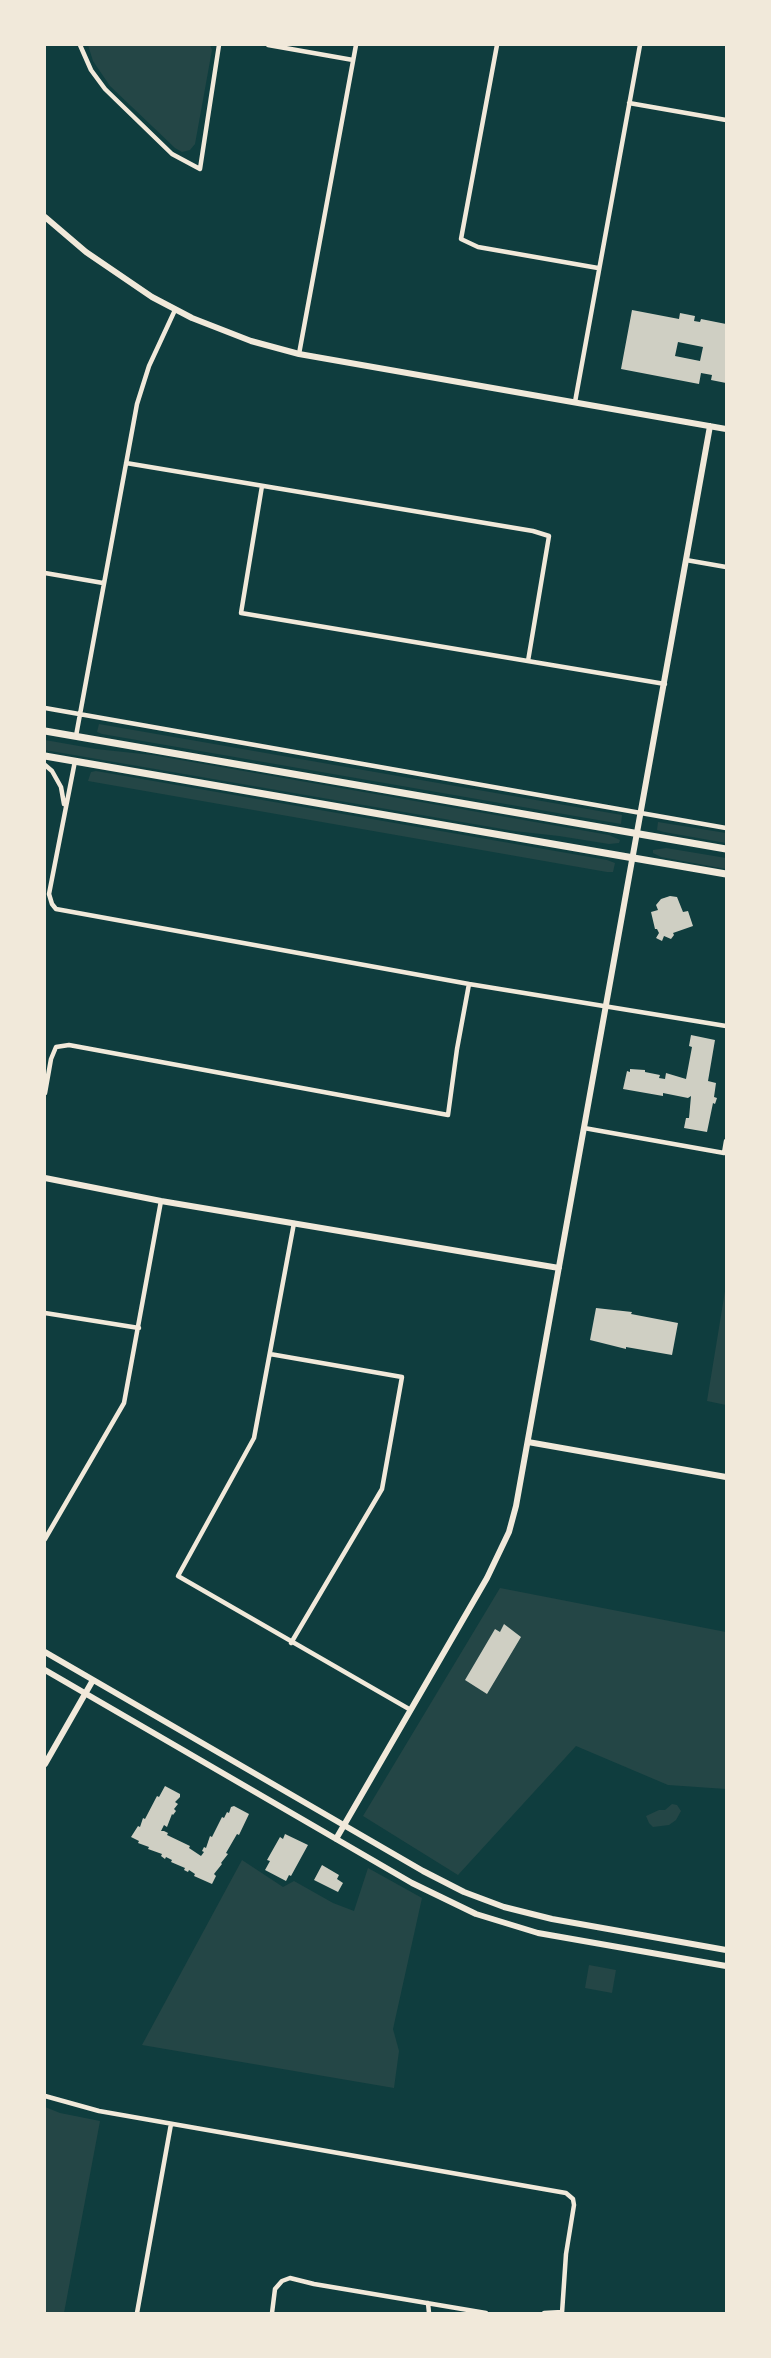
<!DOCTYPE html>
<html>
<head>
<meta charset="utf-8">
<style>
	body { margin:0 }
	#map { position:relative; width:771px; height:2358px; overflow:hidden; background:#0f3d3e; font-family:Rubik,sans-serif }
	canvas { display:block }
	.frame { position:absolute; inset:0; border:46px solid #f1e9da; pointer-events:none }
</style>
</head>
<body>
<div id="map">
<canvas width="771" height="2358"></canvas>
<div class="frame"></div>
</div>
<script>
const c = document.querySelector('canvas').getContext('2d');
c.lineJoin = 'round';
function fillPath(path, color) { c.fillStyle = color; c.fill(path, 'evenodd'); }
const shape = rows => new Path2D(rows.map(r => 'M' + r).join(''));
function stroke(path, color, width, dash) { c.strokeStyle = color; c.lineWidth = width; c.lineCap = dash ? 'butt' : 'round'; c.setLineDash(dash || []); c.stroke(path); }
const green = shape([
	[88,45,210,45,212,50,195,144,190,150,182,152,175,148,110,86,93,61],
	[99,724,622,815,621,824,102,734,97,732],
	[45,740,96,749,152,755,609,835,620,840,619,843,609,844,559,836,514,831,45,750],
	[96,771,607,860,615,863,613,872,607,872,88,781,91,772],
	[658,822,726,833,726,843,664,832,657,830],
	[666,848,726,858,726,869,661,857,653,853,653,850],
	[726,1285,726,1405,707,1401],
	[500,1588,726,1632,726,1789,668,1785,576,1746,458,1875,363,1816],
	[672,1804,677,1805,681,1811,676,1820,669,1825,653,1827,649,1823,646,1816,659,1810,665,1810],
	[242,1860,283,1887,294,1881,333,1903,354,1911,368,1868,422,1898,393,2029,399,2051,394,2088,142,2045],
	[589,1965,616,1970,612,1993,585,1988],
	[45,2107,60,2113,100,2121,64,2313,45,2313]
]);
const building = shape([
	[632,310,679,319,680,313,695,316,694,321,700,322,701,319,726,324,726,383,711,380,712,375,701,373,699,384,621,369],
	[678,342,703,347,700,361,675,356],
	[670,896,677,897,683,912,688,911,693,926,673,933,674,935,671,939,664,936,662,941,656,938,659,933,657,929,655,929,651,912,658,910,656,905,661,899],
	[691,1035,715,1040,708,1081,716,1083,714,1097,717,1098,715,1104,713,1103,707,1132,684,1128,686,1118,689,1118,691,1096,688,1098,663,1093,663,1096,623,1089,627,1071,630,1072,630,1069,645,1070,645,1072,660,1075,659,1078,665,1079,666,1073,686,1079,692,1047,689,1046],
	[596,1308,632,1312,631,1314,678,1323,672,1355,626,1347,626,1349,590,1340],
	[504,1624,521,1637,487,1694,465,1680,495,1629,500,1632],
	[165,1786,180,1794,180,1797,175,1802,178,1804,174,1809,176,1811,173,1815,172,1814,167,1827,164,1825,161,1831,164,1831,168,1833,167,1835,190,1846,189,1848,201,1856,204,1852,202,1851,204,1847,206,1848,210,1836,212,1837,222,1817,224,1818,227,1812,229,1813,231,1807,234,1806,249,1814,239,1835,237,1834,226,1853,228,1854,221,1863,222,1864,214,1874,216,1876,212,1884,194,1876,195,1874,189,1870,188,1872,184,1870,185,1868,171,1862,172,1860,166,1857,165,1859,161,1856,162,1854,148,1849,149,1847,138,1843,139,1841,131,1837,138,1826,140,1827,143,1818,145,1819,157,1796,159,1797],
	[285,1834,308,1845,291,1876,289,1875,286,1881,265,1870,270,1861,267,1860,280,1837,283,1839],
	[322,1865,339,1875,337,1879,343,1883,338,1892,314,1880]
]);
const minor = shape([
	[80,45,91,70,105,89,172,154,200,169,219,45],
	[268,45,353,60],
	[497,45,461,239,478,247,598,268],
	[629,103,726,120],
	[299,354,356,45],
	[575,402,640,45],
	[126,463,533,531,549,536,528,661],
	[262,486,241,613,665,684],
	[686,560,726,567],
	[45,573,103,583],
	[45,708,726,828],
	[76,736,137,404,149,366,175,310],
	[75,761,49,894,52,904,56,909,469,984,726,1026],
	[45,765,52,771,61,787,64,804],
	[45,1093,51,1059,56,1047,69,1045,448,1115,457,1049,469,984],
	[584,1128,724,1153,726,1141],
	[294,1223,254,1438,178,1576,409,1709],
	[45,1313,139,1328],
	[270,1354,402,1377,382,1489,291,1643],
	[45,1539,124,1403,161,1201],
	[45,2096,99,2111,566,2193,573,2199,574,2205,566,2254,562,2313],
	[428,2303,429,2313],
	[137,2313,171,2124],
	[272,2313,275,2289,282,2281,290,2278,314,2284,486,2313],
	[544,2313,562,2312]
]);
const tertiary = shape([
	[45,217,86,252,152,297,192,318,251,341,299,354,726,429],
	[45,1178,161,1201,559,1268],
	[528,1442,726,1477],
	[45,1652,423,1871,464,1892,504,1907,552,1919,726,1950],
	[45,1670,412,1883,476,1914,538,1933,726,1966],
	[45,1764,93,1680],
	[336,1839,487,1578,509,1532,516,1506,710,426]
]);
const secondary = shape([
	[45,731,726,849],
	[45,756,726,874]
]);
fillPath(green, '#244646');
fillPath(building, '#cfcfc3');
stroke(minor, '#f1e9da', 4.5);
stroke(tertiary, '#f1e9da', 6);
stroke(secondary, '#f1e9da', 7);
</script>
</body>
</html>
